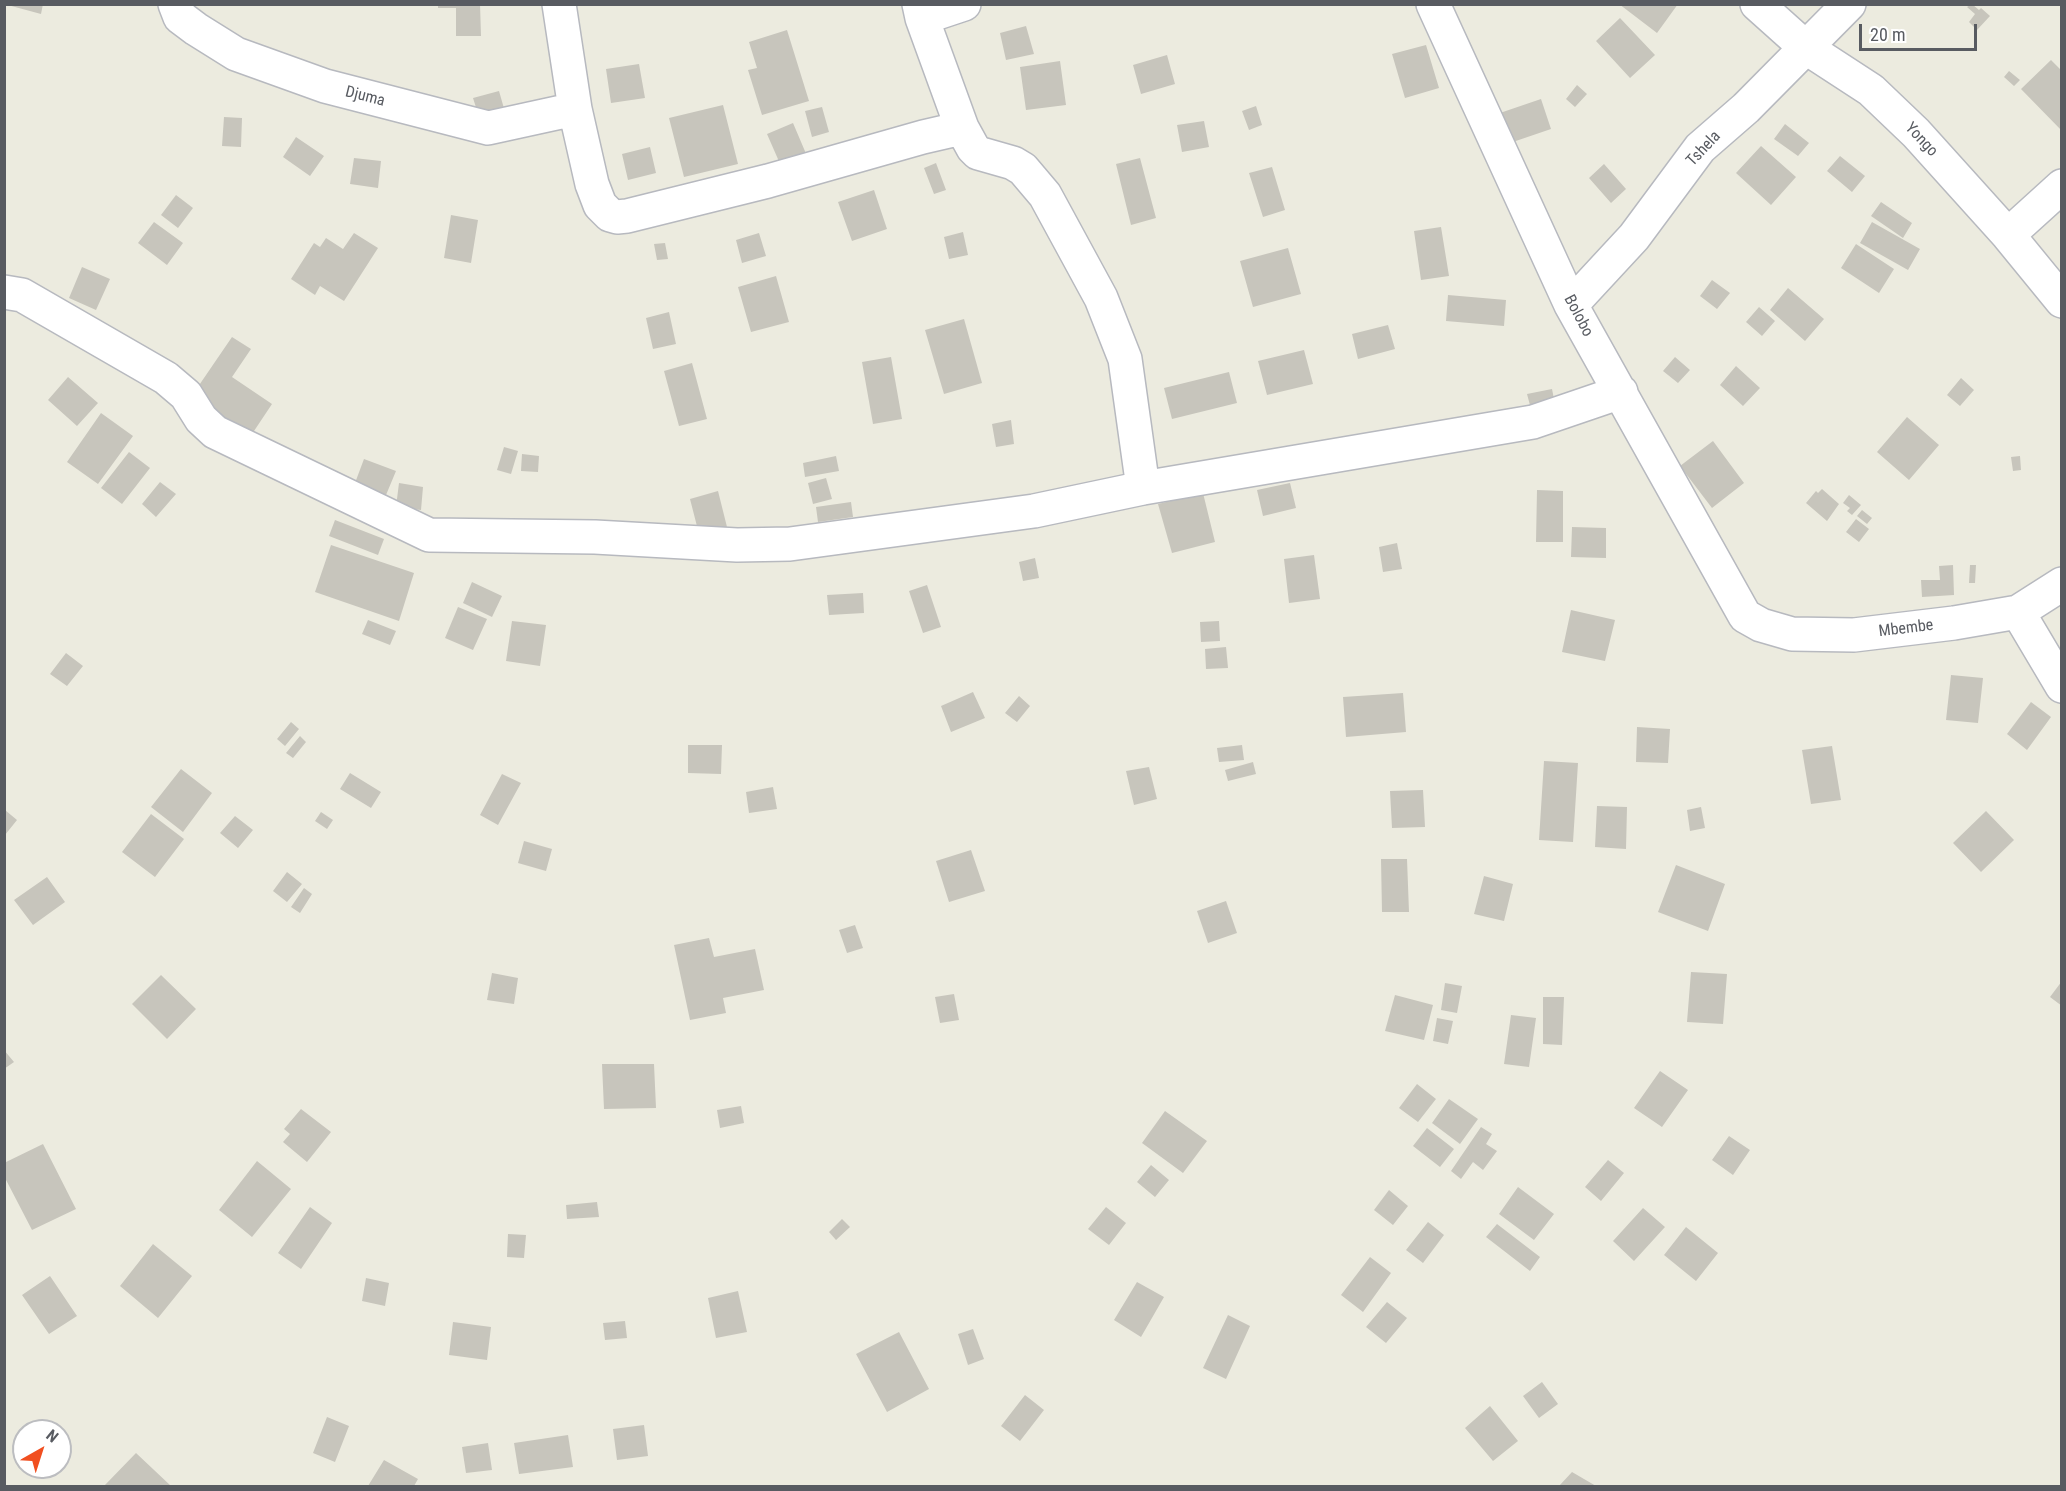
<!DOCTYPE html>
<html>
<head>
<meta charset="utf-8">
<style>
	body { margin:0 }
	#map { position:relative; width:2066px; height:1491px; overflow:hidden; background:#ecebdf; font-family:"Roboto Condensed",sans-serif }
	canvas { display:block }
	.frame { position:absolute; inset:0; border:6px solid #585b61; pointer-events:none }
	.north { position:absolute; left:12px; top:1419px; width:60px; height:60px; box-sizing:border-box; background:#fff; border:2px solid #bcbdc0; border-radius:50%; rotate:39deg; font-size:16px; font-weight:700; line-height:24px; text-align:center; color:#585b61 }
	.north::after { content:''; display:block; margin:auto; width:21px; height:27px; background:#f14f20; clip-path:polygon(50% 0,100% 100%,50% 72%,0 100%) }
	.scale { position:absolute; left:1859px; top:24px; width:118px; height:27px; box-sizing:border-box; border:3px solid #585b61; border-top:0; padding-left:8px; font-size:18px; line-height:21px; white-space:nowrap; color:#585b61; -webkit-text-stroke:4px #fff; paint-order:stroke }
</style>
</head>
<body>
<div id="map">
<canvas width="2066" height="1491"></canvas>
<div class="frame"></div>
<div class="north">N</div>
<div class="scale">20 m</div>
</div>
<script>
const c = document.querySelector('canvas').getContext('2d');
c.lineJoin = 'round';
function fillPath(path, color) { c.fillStyle = color; c.fill(path, 'evenodd'); }
const shape = rows => new Path2D(rows.map(r => 'M' + r).join(''));
function stroke(path, color, width, dash) { c.strokeStyle = color; c.lineWidth = width; c.lineCap = dash ? 'butt' : 'round'; c.setLineDash(dash || []); c.stroke(path); }
function label(font, color, halo, rows, align = 'center') {
  c.font = font + ' "Roboto Condensed",sans-serif'; c.lineWidth = 4.5; c.setLineDash([]); c.textBaseline = 'middle'; c.strokeStyle = halo; c.fillStyle = color; for (const [text, x, y, turn = 0] of rows) {
    c.save(); c.translate(x, y); c.rotate((+turn || 0) * Math.PI / 180); c.textAlign = isNaN(turn) ? turn : align; if (halo) c.strokeText(text, 0, 0); c.fillText(text, 0, 0); c.restore();
  }
}
const building = shape([
	[4,4,43,4,41,14],
	[438,4,480,4,481,36,456,36,456,8,438,8],
	[1619,4,1678,4,1657,33],
	[1970,5,1973,5,1979,10,1981,8,1990,16,1977,30,1969,22,1975,14,1967,7],
	[1620,18,1655,55,1630,78,1596,41],
	[1026,26,1034,54,1006,60,1000,33],
	[787,30,809,101,762,115,748,70,757,68,749,42],
	[1426,45,1439,88,1405,98,1392,54],
	[1167,55,1175,84,1141,94,1133,65],
	[2051,60,2062,71,2062,131,2021,89],
	[1060,61,1066,105,1026,110,1020,67],
	[639,64,645,98,611,103,606,69],
	[2009,71,2020,80,2014,86,2004,77],
	[1577,85,1587,94,1575,107,1566,99],
	[499,91,505,112,480,120,473,98],
	[1541,99,1551,129,1507,144,1497,114],
	[723,105,738,164,684,177,669,118],
	[1256,106,1262,125,1249,130,1242,111],
	[822,107,829,132,812,137,805,111],
	[224,117,242,118,241,147,222,146],
	[1204,121,1209,147,1182,152,1177,125],
	[793,123,807,156,781,166,767,134],
	[1785,124,1809,143,1798,156,1774,139],
	[296,137,324,156,310,176,283,157],
	[1761,146,1796,177,1771,205,1736,173],
	[650,147,656,173,628,180,622,154],
	[1840,156,1865,176,1852,192,1827,171],
	[354,158,381,161,378,188,350,184],
	[1140,158,1156,218,1131,225,1116,164],
	[936,163,946,190,934,194,924,168],
	[1604,164,1626,189,1611,203,1589,178],
	[1272,167,1285,210,1263,217,1249,173],
	[874,190,887,229,852,241,838,202],
	[176,195,193,208,178,228,161,215],
	[1881,202,1912,223,1903,238,1871,216],
	[451,215,478,220,471,263,444,258],
	[154,222,183,243,167,265,138,243],
	[1872,222,1920,249,1908,270,1860,243],
	[1441,227,1449,276,1421,280,1414,231],
	[963,232,968,255,949,259,944,237],
	[354,233,378,248,344,301,320,286,315,295,291,279,314,243,320,247,326,238,343,249],
	[759,233,766,256,742,263,736,240],
	[665,243,668,259,657,260,654,244],
	[1856,244,1894,269,1879,293,1841,268],
	[1288,248,1301,294,1253,307,1240,261],
	[82,267,110,279,96,310,69,298],
	[776,276,789,322,751,332,738,287],
	[1712,280,1730,293,1717,309,1700,296],
	[1788,288,1824,319,1805,341,1770,310],
	[1448,295,1506,300,1504,326,1446,321],
	[1759,307,1775,321,1762,336,1746,322],
	[669,312,676,344,653,349,646,318],
	[964,319,982,383,944,394,925,330],
	[1388,325,1395,349,1358,359,1352,334],
	[232,337,251,349,232,377,272,404,250,437,191,397],
	[1304,350,1313,384,1267,395,1258,361],
	[891,357,902,419,873,424,862,362],
	[1675,357,1690,370,1678,383,1663,371],
	[692,363,707,419,679,426,664,371],
	[1736,366,1760,388,1743,406,1720,385],
	[1229,372,1237,403,1172,419,1164,388],
	[68,377,98,403,77,426,48,400],
	[1961,378,1974,390,1960,406,1947,395],
	[1552,389,1555,404,1531,409,1527,394],
	[101,413,133,436,98,484,67,462],
	[1907,417,1939,445,1909,480,1877,452],
	[1011,420,1014,444,996,447,992,424],
	[1713,441,1744,483,1712,508,1680,466],
	[504,447,518,451,511,474,497,470],
	[129,452,150,468,122,504,101,488],
	[522,454,539,456,538,472,521,471],
	[836,456,839,471,805,477,803,463],
	[2020,456,2021,470,2013,471,2011,457],
	[364,459,396,471,386,495,355,483],
	[826,478,832,499,813,504,808,483],
	[160,482,176,494,156,517,142,504],
	[399,483,423,487,421,510,396,507],
	[1290,483,1296,508,1263,516,1257,490],
	[1822,489,1839,504,1827,521,1806,503,1816,491,1818,493],
	[1537,490,1563,491,1563,542,1536,542],
	[718,491,727,527,699,534,690,499],
	[1203,493,1215,542,1172,553,1158,504],
	[1849,495,1861,505,1852,515,1847,511,1850,508,1843,503],
	[851,502,853,517,818,522,816,507],
	[1862,510,1872,518,1867,524,1857,516],
	[1856,519,1869,529,1859,542,1846,532],
	[335,520,384,539,378,555,329,536],
	[1572,527,1606,528,1606,558,1571,557],
	[1397,543,1402,569,1383,572,1379,547],
	[331,545,414,573,399,621,315,592],
	[1314,555,1320,599,1289,603,1284,559],
	[1035,558,1039,578,1023,581,1019,562],
	[1953,565,1954,595,1922,597,1921,580,1940,580,1939,566],
	[1970,565,1976,565,1975,583,1969,583],
	[472,582,502,596,492,617,463,603],
	[927,585,941,627,923,633,909,591],
	[863,593,864,613,829,615,827,595],
	[458,607,487,619,473,650,445,638],
	[1571,610,1615,620,1605,661,1562,652],
	[368,620,396,631,390,645,362,634],
	[512,621,546,625,540,666,506,661],
	[1219,621,1220,641,1201,642,1200,622],
	[1226,647,1228,668,1206,669,1205,649],
	[66,653,83,666,67,686,50,674],
	[1951,675,1983,678,1978,723,1946,720],
	[973,692,985,718,951,732,941,706],
	[1403,693,1406,732,1346,737,1343,697],
	[1019,696,1030,706,1017,722,1005,713],
	[2031,702,2051,717,2027,750,2007,734],
	[291,722,299,729,285,746,277,739],
	[1637,727,1670,729,1668,763,1636,762],
	[300,736,306,742,293,758,286,753],
	[688,745,722,745,721,774,688,773],
	[1242,745,1244,760,1219,762,1217,748],
	[1832,746,1841,800,1811,804,1802,750],
	[1544,761,1578,763,1573,842,1539,840],
	[1253,762,1256,774,1228,781,1225,770],
	[1149,767,1157,799,1134,805,1126,771],
	[181,769,212,793,183,832,151,807],
	[350,773,381,792,371,808,340,789],
	[502,774,521,783,498,825,480,815],
	[773,787,777,809,749,813,746,792],
	[1423,790,1425,827,1392,828,1390,791],
	[1597,806,1627,807,1626,849,1595,847],
	[1701,807,1705,828,1690,831,1687,810],
	[5,810,17,820,5,835],
	[1986,811,2014,840,1981,872,1953,843],
	[321,812,333,820,327,829,315,821],
	[151,814,184,839,155,877,122,852],
	[235,816,253,830,238,848,220,833],
	[524,841,552,849,546,871,518,863],
	[971,850,985,891,949,902,936,861],
	[1381,859,1407,859,1409,912,1382,912],
	[1676,865,1725,884,1708,931,1658,912],
	[287,872,302,884,287,902,273,891],
	[1484,876,1513,884,1504,921,1474,914],
	[47,877,65,902,33,925,14,900],
	[304,888,312,894,300,913,291,907],
	[1226,901,1237,933,1208,943,1197,911],
	[855,925,863,948,847,953,839,930],
	[709,938,714,957,755,949,764,990,723,998,726,1013,690,1020,674,945],
	[1691,972,1727,974,1723,1024,1687,1022],
	[492,973,518,978,514,1004,487,1000],
	[161,975,196,1009,167,1039,132,1004],
	[2062,981,2062,1006,2050,997],
	[1445,983,1462,986,1457,1013,1441,1010],
	[954,994,959,1020,940,1023,935,997],
	[1395,995,1433,1005,1424,1040,1385,1031],
	[1543,997,1564,997,1562,1045,1543,1044],
	[1511,1015,1536,1018,1529,1067,1504,1064],
	[1437,1018,1453,1021,1448,1044,1433,1041],
	[4,1050,14,1062,4,1069],
	[602,1064,654,1064,656,1108,604,1109],
	[1660,1071,1688,1090,1662,1127,1634,1108],
	[1417,1084,1436,1099,1418,1122,1399,1108],
	[1449,1099,1478,1119,1460,1144,1432,1123],
	[741,1106,744,1123,720,1128,717,1110],
	[301,1109,331,1132,307,1162,283,1142,290,1134,284,1129],
	[1165,1111,1207,1141,1183,1173,1142,1143],
	[1481,1127,1492,1134,1486,1144,1497,1151,1483,1170,1473,1162,1461,1179,1451,1171],
	[1427,1128,1454,1149,1440,1167,1413,1146],
	[1729,1136,1750,1150,1733,1175,1712,1160],
	[43,1144,76,1209,32,1230,4,1176,4,1163],
	[1608,1160,1624,1173,1601,1201,1585,1187],
	[257,1161,291,1189,252,1237,219,1210],
	[1151,1165,1169,1180,1155,1197,1137,1182],
	[1518,1187,1554,1214,1534,1240,1499,1214],
	[1389,1190,1408,1206,1393,1225,1374,1210],
	[597,1202,599,1217,567,1219,566,1205],
	[310,1207,332,1223,301,1269,278,1253],
	[1106,1207,1126,1223,1109,1245,1088,1229],
	[1643,1208,1665,1227,1634,1261,1613,1241],
	[842,1219,850,1227,836,1240,829,1232],
	[1428,1222,1444,1235,1423,1263,1406,1250],
	[1497,1224,1540,1257,1530,1271,1486,1237],
	[1686,1227,1718,1253,1696,1281,1664,1255],
	[508,1234,526,1235,524,1258,507,1257],
	[153,1244,192,1276,158,1318,120,1286],
	[1370,1257,1391,1273,1363,1312,1341,1295],
	[50,1276,77,1316,49,1334,22,1295],
	[366,1278,389,1283,385,1306,362,1301],
	[1137,1282,1164,1297,1141,1337,1114,1320],
	[738,1291,747,1332,716,1338,708,1298],
	[1387,1302,1407,1318,1386,1343,1366,1327],
	[1228,1315,1250,1326,1226,1379,1203,1368],
	[625,1321,627,1338,605,1340,603,1323],
	[453,1322,491,1327,487,1360,449,1355],
	[973,1329,984,1359,968,1365,958,1334],
	[899,1332,929,1389,887,1412,856,1354],
	[1542,1382,1558,1404,1539,1418,1523,1396],
	[1025,1395,1044,1410,1020,1441,1001,1426],
	[1490,1406,1518,1441,1493,1461,1465,1428],
	[327,1417,349,1426,335,1462,313,1453],
	[644,1425,648,1456,617,1460,613,1429],
	[568,1435,573,1467,519,1474,514,1443],
	[488,1443,492,1470,466,1473,462,1447],
	[136,1453,171,1486,104,1486],
	[384,1460,418,1479,414,1486,368,1486],
	[1572,1472,1596,1486,1559,1486]
]);
const street = shape([
	[175,4,180,17,196,29,236,54,325,86,488,128,575,109],
	[559,4,575,109,592,184,600,205,610,215,617,217,627,216,768,181,923,137,962,128,922,18,919,4],
	[1433,4,1571,305,1745,616,1761,625,1792,634,1854,635,1954,623,2018,612,2062,584],
	[1757,4,1805,47,1871,90,1916,133,2008,235,2062,301],
	[922,18,964,4],
	[2008,235,2062,186],
	[4,292,22,295,166,378,186,395,201,419,215,432,429,535,595,537,737,545,790,544,1034,511,1143,488,1125,359,1101,298,1045,195,1023,169,1013,163,978,153,973,148,962,128],
	[1571,305,1634,237,1700,148,1746,108,1849,4],
	[1143,488,1533,422,1621,392],
	[2018,612,2062,686]
]);
const streetNames = [
	["Djuma",365,97,14],
	["Yongo",1921,140,47],
	["Tshela",1704,149,-47],
	["Bolobo",1578,316,62],
	["Mbembe",1906,629,-7]
];
fillPath(building, '#c7c5bc');
stroke(street, '#b7b9bf', 36);
stroke(street, '#fff', 33);
label('16px', '#585b61', '#fff', streetNames);
</script>
</body>
</html>
